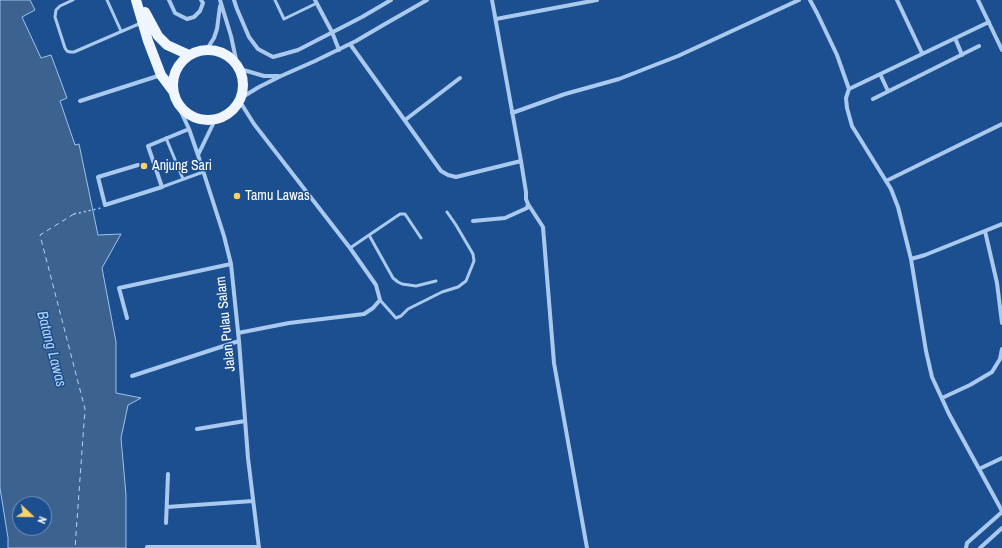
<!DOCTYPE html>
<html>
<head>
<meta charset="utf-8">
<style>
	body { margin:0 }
	#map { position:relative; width:1002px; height:548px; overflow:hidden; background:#1b4f8f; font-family:"Archivo Narrow",sans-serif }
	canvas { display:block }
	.north { position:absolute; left:12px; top:496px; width:40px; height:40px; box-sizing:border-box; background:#1b4f8f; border:1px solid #7695bc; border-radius:50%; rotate:112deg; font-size:11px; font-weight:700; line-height:16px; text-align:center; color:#fff }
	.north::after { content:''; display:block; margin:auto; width:14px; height:18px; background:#ffd166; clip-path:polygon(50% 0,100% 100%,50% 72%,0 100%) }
</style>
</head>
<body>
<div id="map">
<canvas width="1002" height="548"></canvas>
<div class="north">N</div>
</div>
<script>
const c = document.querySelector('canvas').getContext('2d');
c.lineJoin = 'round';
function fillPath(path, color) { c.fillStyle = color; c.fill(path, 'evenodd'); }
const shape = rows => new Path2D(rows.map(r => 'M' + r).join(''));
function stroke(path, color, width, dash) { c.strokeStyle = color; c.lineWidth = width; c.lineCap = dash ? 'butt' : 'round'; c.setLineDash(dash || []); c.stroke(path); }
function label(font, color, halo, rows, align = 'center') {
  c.font = font + ' "Archivo Narrow",sans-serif'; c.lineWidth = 3; c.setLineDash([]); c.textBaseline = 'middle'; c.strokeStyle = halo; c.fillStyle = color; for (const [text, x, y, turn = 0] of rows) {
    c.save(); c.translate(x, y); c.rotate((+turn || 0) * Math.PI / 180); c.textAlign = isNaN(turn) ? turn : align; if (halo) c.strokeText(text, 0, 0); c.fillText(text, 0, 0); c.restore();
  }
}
const water = shape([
	[0,0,30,0,35,10,22,17,41,58,51,55,67,98,60,101,75,145,79,144,98,235,121,234,102,268,116,342,116,393,141,398,128,405,121,438,126,495,126,548,8,548,8,538,0,488,0,0],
	[20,504,44,504,44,528,20,528,20,504]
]);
const ferry = shape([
	[74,214,40,235,85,409,75,548]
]);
const path = shape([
	[74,214,101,208]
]);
const service = shape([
	[73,0,60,6,56,10,55,17,65,48,67,51,70,52,74,52,141,23],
	[107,0,121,31],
	[275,0,284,19,317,3],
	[166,138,183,179],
	[162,187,203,172],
	[369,235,393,278,398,282,402,284,416,286,436,281],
	[350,248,400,214,405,214,421,238],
	[380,300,396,318,401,316,408,309,442,292,458,287,466,281,474,261,473,254,456,225,447,212]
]);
const minor = shape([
	[169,0,175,13,187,19,194,17,200,11,203,3,201,0],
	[220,0,231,36,237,64],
	[234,0,237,9,249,37,258,49,273,57,298,50,362,17,391,0],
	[315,0,332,32,339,50],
	[810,0,817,13,837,55,849,89,846,98,847,108,852,126,891,189,898,207,911,259,926,351,932,377,949,414,1002,511],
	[897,0,922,53],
	[978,0,1002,50],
	[496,19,597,0],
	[955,38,962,55],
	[350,44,441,171,448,175,456,177,521,161],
	[207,49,214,38,217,29,220,6],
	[240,69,264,76,279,76],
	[880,74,888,91],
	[849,89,989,22],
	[241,98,259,87,281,76,315,61,356,41,385,24,427,0],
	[873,99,979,46],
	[80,101,161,75],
	[178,105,189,129,198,155,224,236,231,264,239,341,248,458,259,548],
	[512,113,565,94,619,79,678,56,799,0],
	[405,120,460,78],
	[198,155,215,120],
	[138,165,98,177,105,205,162,187,148,146,189,129],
	[886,181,1002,124],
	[528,204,543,227,554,363,587,548],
	[473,221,505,218,527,208,528,204,526,199,526,192,521,161,492,0],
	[985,231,997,283,1002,323],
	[911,259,925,255,1002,224],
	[127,318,119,288,231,264],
	[238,333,289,323,364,314,373,308,380,300,376,285,350,248,254,124,239,100],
	[132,376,239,341],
	[942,398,970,385,992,372,1000,359,1002,349],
	[197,429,245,421],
	[979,469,1002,458],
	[167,507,253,501],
	[166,523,168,474],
	[147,547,259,547],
	[966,548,967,543,1002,512],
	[980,548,1002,528]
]);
const primary = shape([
	[136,0,148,41,161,75,173,91],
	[145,12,158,36,167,45,189,55],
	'173 85a35 35 0 1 1 70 0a35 35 0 1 1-70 0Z'
]);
const markers = [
	[144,166,4,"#ffd166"],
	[237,196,4,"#ffd166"]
];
const poiNames = [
	["Anjung Sari",152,166],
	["Tamu Lawas",245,196]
];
const streetNames = [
	["Jalan Pulau Salam",226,324,-96]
];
const waterNames = [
	["Batang Lawas",51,349,75]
];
fillPath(water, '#3c6290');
stroke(water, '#9cc4f0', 1);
stroke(ferry, '#b5d3f5', 1, [5, 4]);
stroke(path, '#a9c9ee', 1.5, [2, 3]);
stroke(service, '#a9c9ee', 3);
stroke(minor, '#a9c9ee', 4);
stroke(primary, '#f0f6ff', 10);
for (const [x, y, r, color] of markers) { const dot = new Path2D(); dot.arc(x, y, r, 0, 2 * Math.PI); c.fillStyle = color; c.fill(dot); stroke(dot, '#1b4f8f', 1.5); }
label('14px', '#fff', '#1b4f8f', poiNames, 'left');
label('14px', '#fff', '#1b4f8f', streetNames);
label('italic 15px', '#b5d3f5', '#1b4f8f', waterNames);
</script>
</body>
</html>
